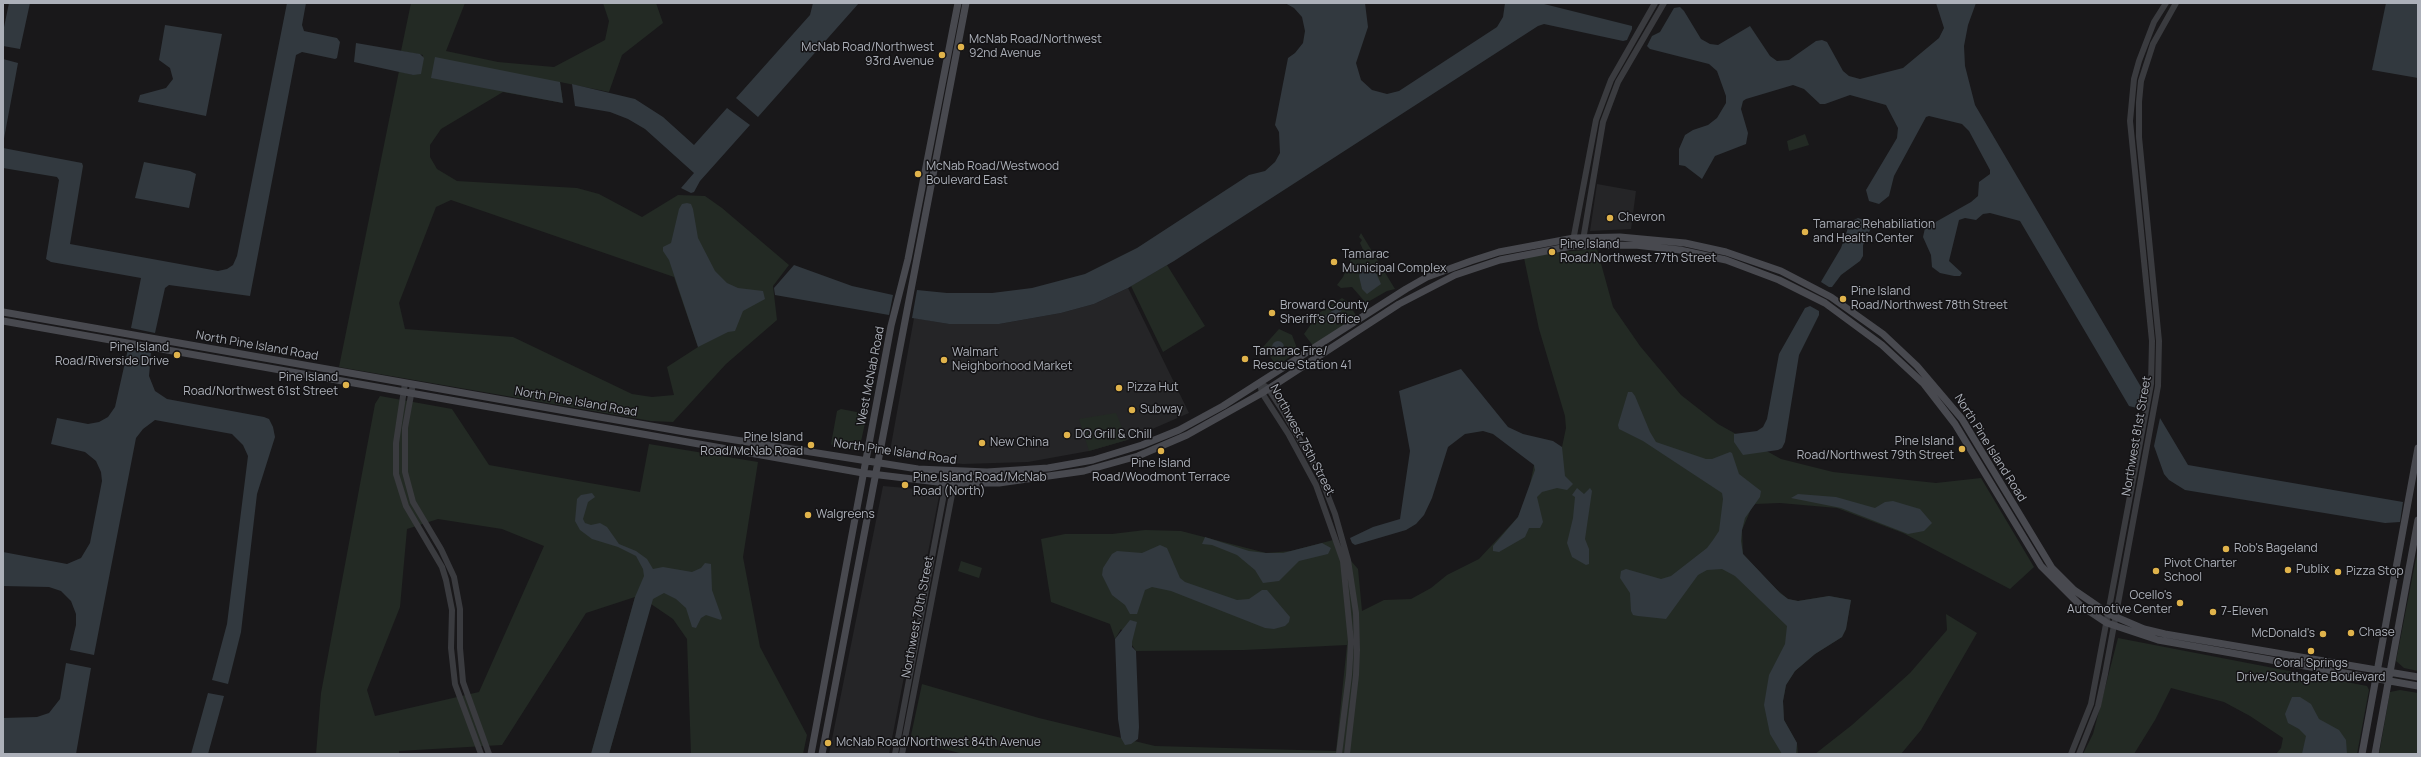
<!DOCTYPE html>
<html>
<head>
<meta charset="utf-8">
<style>
	body { margin:0 }
	#map { position:relative; width:2421px; height:757px; overflow:hidden; background:#19181a; font-family:Manrope,sans-serif }
	canvas { display:block }
	.frame { position:absolute; inset:0; border:4px solid #acb0b9; pointer-events:none }
</style>
</head>
<body>
<div id="map">
<canvas width="2421" height="757"></canvas>
<div class="frame"></div>
</div>
<script>
const c = document.querySelector('canvas').getContext('2d');
c.lineJoin = 'round';
function fillPath(path, color) { c.fillStyle = color; c.fill(path, 'evenodd'); }
const shape = rows => new Path2D(rows.map(r => 'M' + r).join(''));
function stroke(path, color, width, dash) { c.strokeStyle = color; c.lineWidth = width; c.lineCap = dash ? 'butt' : 'round'; c.setLineDash(dash || []); c.stroke(path); }
function label(font, color, halo, rows, align = 'center') {
  c.font = font + ' Manrope,sans-serif'; c.lineWidth = 3; c.setLineDash([]); c.textBaseline = 'middle'; c.strokeStyle = halo; c.fillStyle = color; for (const [text, x, y, turn = 0] of rows) {
    c.save(); c.translate(x, y); c.rotate((+turn || 0) * Math.PI / 180); c.textAlign = isNaN(turn) ? turn : align; if (halo) c.strokeText(text, 0, 0); c.fillText(text, 0, 0); c.restore();
  }
}
const built = shape([
	[1597,184,1636,191,1631,229,1590,231],
	[1128,288,1189,413,1127,440,1089,451,1028,462,963,464,894,457,890,451,914,318,949,324,999,324,1061,313,1094,304],
	[883,486,940,491,889,754,829,754]
]);
const green = shape([
	[411,3,465,3,446,51,498,62,554,67,605,40,609,21,603,3,656,3,663,23,622,55,609,92,560,82,563,103,503,92,441,129,430,145,430,157,437,169,457,181,577,188,599,194,642,217,678,195,705,196,722,208,789,265,773,286,777,320,726,364,673,422,651,421,339,367,399,71,413,75,423,55,401,51],
	[451,200,674,277,698,347,667,367,674,395,652,397,632,394,513,337,405,329,399,303,436,207],
	[1805,134,1809,145,1789,151,1787,141],
	[1361,233,1395,289,1387,291,1366,303,1352,287,1341,288,1337,285,1343,277,1353,255,1363,257,1364,252,1360,243,1362,240,1359,237],
	[1597,249,1613,307,1640,346,1681,395,1718,424,1781,459,1833,472,1936,483,1981,478,2034,567,2010,589,1903,533,1837,508,1780,503,1755,504,1751,509,1742,530,1743,554,1775,588,1788,599,1798,601,1829,596,1851,600,1846,629,1842,637,1815,654,1795,671,1786,685,1783,701,1784,720,1797,743,1798,754,963,754,910,740,922,684,1039,718,1155,746,1336,751,1347,645,1244,650,1136,651,1121,629,1115,639,1110,624,1051,602,1041,539,1065,534,1112,534,1145,530,1181,531,1266,553,1291,551,1333,540,1358,569,1362,611,1384,600,1411,599,1431,588,1447,575,1479,559,1518,517,1528,494,1534,465,1562,447,1566,428,1565,416,1539,329,1524,258,1549,253],
	[1167,265,1205,326,1163,352,1131,286],
	[1342,298,1348,302,1358,319,1314,347,1304,334,1319,313],
	[1279,329,1292,335,1298,351,1277,366,1263,347],
	[380,396,452,409,489,465,640,492,649,444,758,462,743,557,760,647,807,735,803,754,691,754,687,639,673,619,651,604,609,754,591,754,635,597,586,613,502,745,399,751,399,754,316,754,321,693,375,404],
	[438,519,502,529,544,546,479,692,375,716,367,690,400,607,407,529],
	[841,409,867,414,860,446,854,450,834,447,831,444,837,411],
	[1116,413,1127,440,1089,451,1079,419],
	[2418,548,2418,671,2404,668,2396,661],
	[961,561,982,568,979,578,958,571],
	[1946,614,1977,633,1921,730,1901,754,1815,754,1852,725,1910,673,1947,630],
	[2118,638,2367,686,2369,690,2357,754,2276,754,2281,748,2283,738,2250,716,2224,702,2171,688,2155,720,2134,754,2083,754,2093,734],
	[2400,690,2418,693,2418,754,2379,754,2390,692]
]);
const water = shape([
	[9,3,30,3,20,49,3,46,3,32],
	[287,3,306,3,302,25,304,31,337,38,340,42,337,58,335,59,302,52,296,55,250,296,169,285,165,288,155,333,131,328,141,278,51,262,46,259,59,180,57,177,3,168,3,148,82,163,83,166,70,244,218,271,227,269,233,265,237,256],
	[813,3,859,3,758,117,736,98,810,15],
	[1285,3,1365,3,1368,27,1356,63,1361,80,1372,90,1387,94,1399,91,1497,27,1503,17,1505,3,1540,3,1632,26,1632,29,1627,40,1623,41,1544,24,1538,26,1174,261,1128,288,1094,304,1061,313,999,324,949,324,912,318,917,290,947,293,992,293,1032,288,1085,274,1137,248,1249,175,1265,171,1275,162,1280,153,1279,132,1275,125,1288,58,1295,53,1303,43,1305,31,1302,17,1294,8],
	[1936,3,1976,3,1968,25,1964,46,1965,66,1975,105,2144,392,2141,409,2129,406,2020,221,1990,213,1983,214,1976,220,1965,218,1959,220,1949,261,1962,273,1960,276,1954,276,1940,273,1932,267,1931,255,1923,237,1925,228,1971,202,1978,196,1979,182,1990,174,1990,170,1969,131,1962,124,1929,116,1926,117,1894,176,1889,196,1879,204,1869,201,1866,190,1897,138,1898,128,1886,105,1850,95,1825,104,1820,104,1804,89,1793,85,1746,99,1743,101,1741,109,1748,133,1746,144,1715,156,1702,179,1685,166,1679,165,1679,149,1685,135,1693,130,1708,125,1717,118,1726,103,1726,96,1717,71,1709,64,1650,49,1647,46,1652,36,1660,32,1674,8,1680,7,1684,11,1701,39,1710,44,1718,45,1750,26,1770,56,1777,61,1789,60,1816,41,1822,40,1827,42,1843,71,1849,76,1860,79,1903,68,1939,38,1944,28],
	[2386,3,2418,3,2418,78,2372,70],
	[165,25,222,34,206,116,138,102,140,95,166,88,173,79,170,68,159,60],
	[356,43,420,54,424,58,421,74,413,75,354,62],
	[435,57,560,82,563,103,431,78],
	[3,59,18,63,3,144],
	[572,84,635,99,663,117,694,145,727,108,750,125,700,181,694,192,691,193,681,188,694,173,645,129,628,119,610,112,575,106],
	[144,162,190,171,196,174,189,208,135,198],
	[687,203,691,204,693,209,698,238,715,271,727,283,738,288,763,291,765,299,743,311,735,331,728,332,698,347,669,260,663,251,663,247,671,243,679,209,682,204],
	[1858,218,1866,221,1871,228,1863,245,1863,256,1860,261,1841,275,1832,287,1829,287,1821,282,1822,280,1841,248,1848,228,1854,220],
	[794,265,852,286,893,295,889,315,775,295,774,288],
	[1368,265,1374,268,1381,284,1367,294,1362,289,1359,276,1361,268],
	[1339,306,1343,308,1339,314,1320,324,1322,318],
	[1810,306,1819,311,1819,315,1799,355,1785,442,1782,448,1778,450,1743,455,1734,442,1734,434,1757,431,1763,427,1767,419,1779,354,1805,308],
	'1272 347a6 6 0 1 1 12 0a6 6 0 1 1-12 0Z',
	[128,349,151,353,149,376,155,391,167,399,264,417,269,419,273,427,275,437,257,494,241,632,228,684,212,680,227,624,248,456,243,445,232,434,155,420,143,429,136,438,94,655,70,650,76,625,76,614,71,601,61,591,49,587,3,586,3,552,67,564,81,558,90,543,102,481,101,472,96,461,85,452,51,444,57,418,88,424,99,422,108,417,115,407],
	[1461,369,1508,427,1523,434,1553,441,1562,447,1565,476,1573,484,1567,490,1557,488,1542,492,1537,497,1543,522,1540,528,1529,528,1525,537,1499,552,1493,551,1493,546,1518,517,1535,470,1534,465,1493,434,1483,431,1465,434,1448,447,1432,498,1424,515,1416,524,1406,530,1355,545,1352,543,1350,538,1373,527,1400,519,1410,451,1399,391],
	[1628,392,1632,392,1635,396,1650,432,1656,442,1706,459,1712,459,1730,452,1732,453,1739,474,1761,491,1760,497,1745,518,1742,530,1741,541,1743,554,1780,593,1788,599,1798,601,1829,596,1851,600,1846,629,1842,637,1815,654,1795,671,1786,685,1783,701,1784,720,1797,743,1796,754,1782,754,1770,734,1764,705,1769,675,1785,644,1787,626,1735,576,1722,569,1707,570,1698,575,1666,619,1638,616,1633,615,1631,611,1630,593,1620,578,1621,571,1626,569,1661,579,1671,576,1707,548,1713,540,1719,531,1723,499,1722,493,1643,441,1619,429,1618,425],
	[2160,418,2188,465,2403,502,2400,522,2385,523,2185,490,2169,480,2164,474,2154,446],
	[1577,488,1584,494,1590,488,1592,491,1585,539,1589,549,1589,564,1586,565,1572,557,1567,543,1573,518,1575,497,1572,495],
	[592,493,595,497,588,502,583,519,585,523,591,525,600,523,607,527,619,544,636,551,647,559,653,569,663,567,692,572,701,568,705,563,711,564,712,590,722,618,721,620,706,615,701,618,696,628,692,627,686,608,676,599,664,593,653,599,609,754,591,754,635,597,644,576,643,569,636,556,618,547,592,539,580,530,575,521,577,499,581,495],
	[1798,494,1836,497,1875,508,1885,502,1893,501,1920,509,1932,523,1924,531,1908,534,1841,508,1791,498],
	[1205,537,1249,551,1266,553,1283,553,1322,543,1331,548,1328,554,1299,561,1279,581,1263,583,1255,570,1237,555,1212,545,1202,544],
	[1160,545,1167,548,1180,578,1185,582,1237,600,1249,599,1262,590,1267,590,1290,617,1289,622,1285,626,1274,629,1265,628,1171,591,1152,587,1145,590,1137,614,1130,614,1125,605,1112,595,1102,575,1103,568,1112,554,1117,551,1142,553],
	[1130,620,1137,622,1132,642,1132,647,1136,651,1139,727,1138,739,1131,744,1125,745,1121,738,1118,719,1115,639],
	[66,663,91,668,76,754,3,754,3,718,37,717,49,713,60,699],
	[208,693,224,696,208,754,191,754],
	[2292,697,2300,697,2311,704,2319,719,2339,730,2346,740,2347,754,2302,754,2306,736,2299,729,2288,723,2285,714]
]);
const tertiary = shape([
	[1572,246,1596,120,1611,80,1655,3],
	[1582,246,1603,122,1618,82,1664,3],
	[405,383,396,443,396,474,406,506,442,567,446,580,452,610,451,648,455,684,481,754],
	[1260,383,1268,388,1283,411,1319,473,1335,514,1348,560,1356,613,1357,650,1356,675,1347,754],
	[1260,383,1262,393,1289,435,1316,485,1343,561,1351,642,1349,675,1339,754],
	[413,384,405,428,405,472,413,502,441,549,454,577,460,609,460,648,463,682,489,754],
	[895,754,946,483],
	[902,754,954,484],
	[2071,754,2091,704,2151,384,2152,341,2130,121,2134,79,2139,61,2154,22,2166,3],
	[2079,754,2098,706,2105,674,2158,386,2159,341,2139,137,2139,102,2141,81,2153,44,2176,3]
]);
const secondary = shape([
	[3,312,685,432,918,469,987,472,1048,468,1093,460,1142,445,1179,430,1223,406,1406,289,1427,277,1471,261,1499,252,1574,238,1620,237,1685,243,1726,252,1781,271,1831,297,1883,334,1917,366,1962,419,2052,568,2074,590,2109,614,2144,629,2165,634,2418,677],
	[3,321,863,473,946,483,999,483,1084,471,1138,456,1187,435,1262,393,1399,304,1455,275,1500,260,1572,246,1635,245,1680,250,1726,260,1779,280,1825,303,1882,345,1924,384,1955,424,2041,566,2080,605,2107,623,2158,640,2418,686],
	[811,754,891,326,908,259,958,3],
	[822,754,966,3],
	[2362,754,2418,448],
	[2375,754,2418,520]
]);
const markers = [
	[961,47,4,"#e0b34b"],
	[942,55,4,"#e0b34b"],
	[918,174,4,"#e0b34b"],
	[1610,218,4,"#e0b34b"],
	[1805,232,4,"#e0b34b"],
	[1552,252,4,"#e0b34b"],
	[1334,262,4,"#e0b34b"],
	[1843,299,4,"#e0b34b"],
	[1272,313,4,"#e0b34b"],
	[177,355,4,"#e0b34b"],
	[1245,359,4,"#e0b34b"],
	[944,360,4,"#e0b34b"],
	[346,385,4,"#e0b34b"],
	[1119,388,4,"#e0b34b"],
	[1132,410,4,"#e0b34b"],
	[1067,435,4,"#e0b34b"],
	[982,443,4,"#e0b34b"],
	[811,445,4,"#e0b34b"],
	[1962,449,4,"#e0b34b"],
	[1161,451,4,"#e0b34b"],
	[905,485,4,"#e0b34b"],
	[808,515,4,"#e0b34b"],
	[2226,549,4,"#e0b34b"],
	[2288,570,4,"#e0b34b"],
	[2156,571,4,"#e0b34b"],
	[2338,572,4,"#e0b34b"],
	[2180,603,4,"#e0b34b"],
	[2213,612,4,"#e0b34b"],
	[2351,633,4,"#e0b34b"],
	[2323,634,4,"#e0b34b"],
	[2311,651,4,"#e0b34b"],
	[828,743,4,"#e0b34b"]
];
const poiNames = [
	["McNab Road/Northwest",969,40],
	["92nd Avenue",969,54],
	["McNab Road/Northwest",934,48,"right"],
	["93rd Avenue",934,62,"right"],
	["McNab Road/Westwood",926,167],
	["Boulevard East",926,181],
	["Chevron",1618,218],
	["Tamarac Rehabiliation",1813,225],
	["and Health Center",1813,239],
	["Pine Island",1560,245],
	["Road/Northwest 77th Street",1560,259],
	["Tamarac",1342,255],
	["Municipal Complex",1342,269],
	["Pine Island",1851,292],
	["Road/Northwest 78th Street",1851,306],
	["Broward County",1280,306],
	["Sheriff's Office",1280,320],
	["Pine Island",169,348,"right"],
	["Road/Riverside Drive",169,362,"right"],
	["Tamarac Fire/",1253,352],
	["Rescue Station 41",1253,366],
	["Walmart",952,353],
	["Neighborhood Market",952,367],
	["Pine Island",338,378,"right"],
	["Road/Northwest 61st Street",338,392,"right"],
	["Pizza Hut",1127,388],
	["Subway",1140,410],
	["DQ Grill & Chill",1075,435],
	["Pine Island",803,438,"right"],
	["Road/McNab Road",803,452,"right"],
	["Pine Island",1954,442,"right"],
	["Road/Northwest 79th Street",1954,456,"right"],
	["New China",990,443],
	["Pine Island",1161,464,"center"],
	["Road/Woodmont Terrace",1161,478,"center"],
	["Pine Island Road/McNab",913,478],
	["Road (North)",913,492],
	["Walgreens",816,515],
	["Rob's Bageland",2234,549],
	["Pivot Charter",2164,564],
	["School",2164,578],
	["Publix",2296,570],
	["Pizza Stop",2346,572],
	["Ocello's",2172,596,"right"],
	["Automotive Center",2172,610,"right"],
	["7-Eleven",2221,612],
	["Chase",2359,633],
	["McDonald's",2315,634,"right"],
	["Coral Springs",2311,664,"center"],
	["Drive/Southgate Boulevard",2311,678,"center"],
	["McNab Road/Northwest 84th Avenue",836,743]
];
const streetNames = [
	["North Pine Island Road",257,346,10],
	["West McNab Road",871,376,-79],
	["North Pine Island Road",576,402,10],
	["Northwest 81st Street",2137,436,-80],
	["Northwest 75th Street",1302,440,62],
	["North Pine Island Road",1990,448,58],
	["North Pine Island Road",895,452,8],
	["Northwest 70th Street",918,617,-79]
];
fillPath(built, '#252527');
fillPath(green, '#232a24');
fillPath(water, '#32393f');
stroke(tertiary, '#3a3b3f', 6);
stroke(secondary, '#48494f', 7);
for (const [x, y, r, color] of markers) { const dot = new Path2D(); dot.arc(x, y, r, 0, 2 * Math.PI); c.fillStyle = color; c.fill(dot); stroke(dot, '#141315', 1.5); }
label('12px', '#acb0b9', '#141315', poiNames, 'left');
label('12px', '#acb0b9', '#141315', streetNames);
</script>
</body>
</html>
